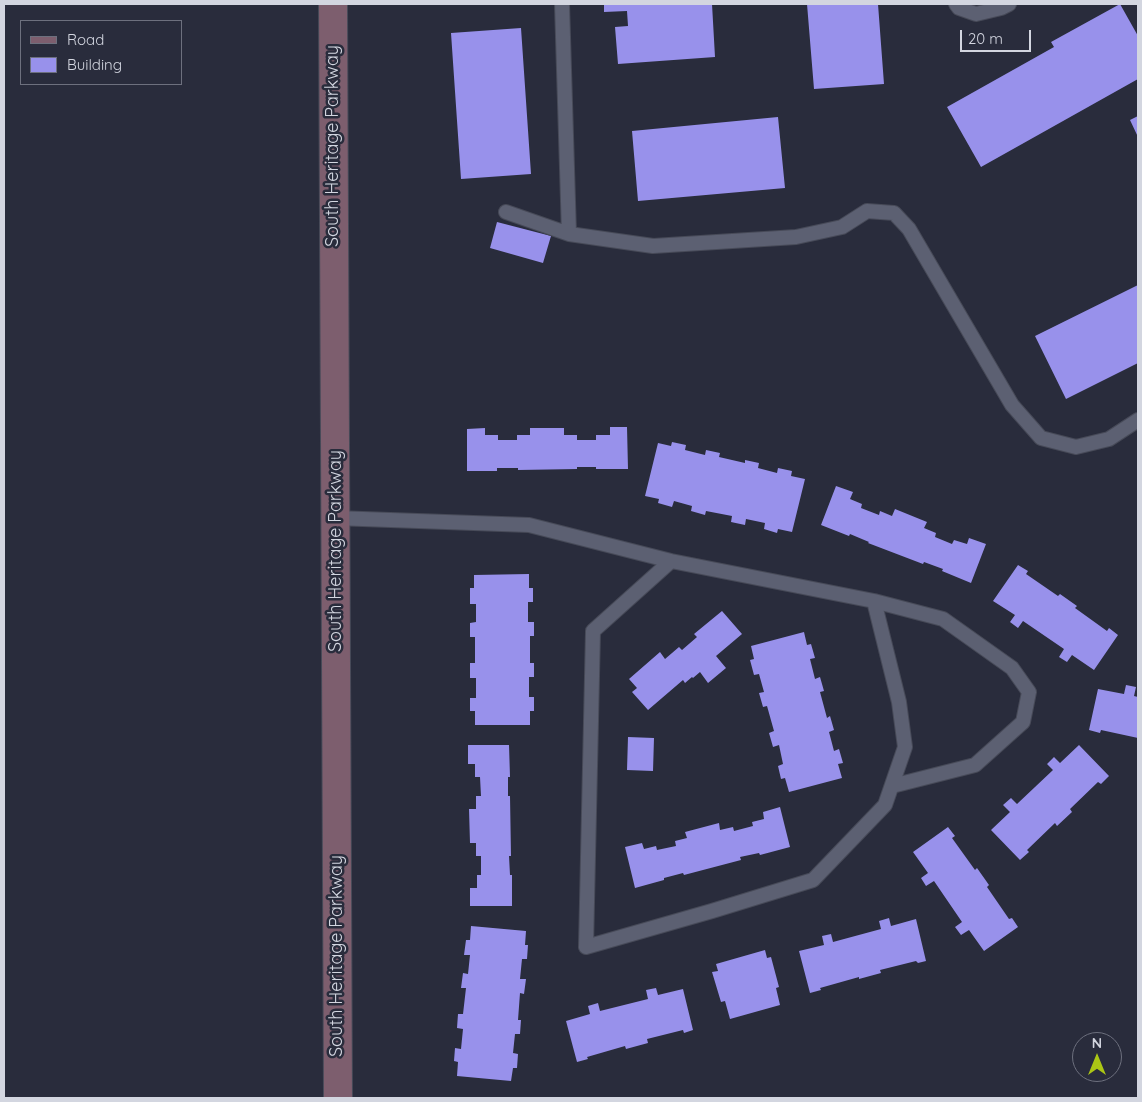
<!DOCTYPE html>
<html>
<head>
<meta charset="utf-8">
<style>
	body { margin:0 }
	#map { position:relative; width:1142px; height:1102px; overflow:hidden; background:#292c3c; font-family:Quicksand,sans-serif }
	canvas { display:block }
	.frame { position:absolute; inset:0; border:5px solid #d3d6e0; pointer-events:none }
	.legend { position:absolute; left:20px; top:20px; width:162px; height:65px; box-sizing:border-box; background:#292c3c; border:1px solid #6d707e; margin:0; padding:6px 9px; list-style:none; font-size:15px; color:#d3d6e0 }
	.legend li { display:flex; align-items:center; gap:10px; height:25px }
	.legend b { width:25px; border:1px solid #6d707e }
	.north { position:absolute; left:1072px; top:1032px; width:50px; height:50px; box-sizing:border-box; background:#292c3c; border:1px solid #6d707e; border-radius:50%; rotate:0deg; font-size:14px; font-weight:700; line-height:20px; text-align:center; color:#d3d6e0 }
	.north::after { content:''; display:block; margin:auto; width:18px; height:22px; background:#abc615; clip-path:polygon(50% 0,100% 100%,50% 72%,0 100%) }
	.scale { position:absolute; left:960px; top:30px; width:71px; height:22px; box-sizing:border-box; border:2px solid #d3d6e0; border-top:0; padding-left:6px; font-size:15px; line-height:18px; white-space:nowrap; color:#d3d6e0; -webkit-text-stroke:4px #292c3c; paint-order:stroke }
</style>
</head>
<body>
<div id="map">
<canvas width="1142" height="1102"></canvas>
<div class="frame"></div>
<ul class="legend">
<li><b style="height:6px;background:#7d5e6e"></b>Road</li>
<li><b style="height:14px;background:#9891eb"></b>Building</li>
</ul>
<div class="north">N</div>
<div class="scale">20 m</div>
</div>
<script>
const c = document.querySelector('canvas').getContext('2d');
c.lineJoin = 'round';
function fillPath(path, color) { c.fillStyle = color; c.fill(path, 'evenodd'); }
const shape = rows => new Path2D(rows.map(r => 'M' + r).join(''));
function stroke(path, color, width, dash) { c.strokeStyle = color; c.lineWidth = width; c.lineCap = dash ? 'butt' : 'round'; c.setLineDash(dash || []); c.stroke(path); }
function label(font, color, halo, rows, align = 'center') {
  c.font = font + ' Quicksand,sans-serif'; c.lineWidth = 5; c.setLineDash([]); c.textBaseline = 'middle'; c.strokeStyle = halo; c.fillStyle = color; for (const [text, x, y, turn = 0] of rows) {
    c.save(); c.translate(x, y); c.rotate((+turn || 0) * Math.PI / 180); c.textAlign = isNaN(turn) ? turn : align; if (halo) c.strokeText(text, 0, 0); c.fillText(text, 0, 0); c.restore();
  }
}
const building = shape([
	[604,4,712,4,715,57,618,64,615,27,628,26,627,11,604,12],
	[807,4,878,4,884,84,814,89],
	[1120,4,1138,36,1138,79,981,167,947,107,1054,47,1051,42],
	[521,28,531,174,461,179,451,33],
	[1138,116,1138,137,1130,120],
	[778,117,785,188,638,201,632,131],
	[497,222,551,236,543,263,490,248],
	[1138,285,1138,363,1066,399,1035,336],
	[610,427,627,427,628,469,596,469,596,467,577,467,577,469,518,470,518,468,497,468,497,471,467,471,467,429,485,428,485,435,498,435,498,440,517,440,517,435,530,435,530,428,564,428,564,435,577,435,577,440,596,440,596,435,610,435],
	[672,442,686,445,685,450,705,455,706,450,720,453,719,457,745,463,745,460,759,463,758,468,777,473,778,468,792,471,791,476,805,479,792,532,778,529,777,533,764,529,765,523,746,519,745,525,731,522,732,516,706,511,705,515,691,511,692,506,674,501,672,507,658,503,659,499,645,496,658,443,671,446],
	[836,486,853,492,850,499,862,504,861,508,879,515,880,511,892,516,895,509,927,522,924,528,936,533,935,537,952,544,954,540,967,544,969,538,986,544,971,583,942,571,943,569,924,562,923,564,868,543,869,542,850,534,849,536,821,525],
	[1018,565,1028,571,1026,574,1058,596,1060,594,1077,606,1075,608,1107,631,1109,628,1118,635,1094,670,1072,655,1067,662,1059,657,1064,649,1023,621,1018,628,1010,622,1015,615,993,601],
	[529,574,529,588,533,588,533,602,528,602,528,622,534,622,534,636,530,636,530,663,534,663,534,677,529,677,529,697,534,697,534,711,530,711,530,725,475,725,475,711,470,711,470,698,476,698,476,678,470,678,470,663,475,663,475,637,470,637,470,623,476,622,476,604,470,604,470,588,474,588,474,575],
	[722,611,742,634,716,656,726,668,708,683,700,672,693,678,692,677,685,683,683,680,648,710,632,692,637,688,629,679,660,652,665,659,679,647,682,650,697,637,694,634],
	[804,632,807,645,811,644,815,658,810,659,815,679,820,677,824,691,820,692,827,718,830,716,834,730,829,732,834,751,839,749,843,763,838,764,842,778,789,792,785,778,781,779,778,766,783,764,779,745,773,747,769,733,774,731,767,706,763,707,759,693,764,692,759,674,754,675,750,660,754,659,751,646],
	[1126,685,1136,687,1134,696,1138,697,1138,738,1101,730,1100,733,1089,730,1098,689,1124,694],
	[628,737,654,738,653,771,627,770],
	[468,745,509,745,510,777,508,777,508,796,510,796,511,856,509,856,510,875,512,875,512,906,470,906,470,888,477,888,477,875,481,875,481,856,476,856,476,843,470,843,469,809,476,809,476,796,481,796,480,777,475,777,475,764,468,764],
	[1079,745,1109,776,1101,784,1098,782,1070,809,1072,812,1057,826,1055,823,1027,850,1029,852,1020,860,991,830,1010,812,1003,805,1011,798,1017,804,1053,770,1047,764,1054,757,1060,763],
	[780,807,790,847,760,855,759,853,740,857,741,860,684,875,683,873,664,878,664,880,635,888,625,847,642,843,644,849,656,846,657,850,676,846,675,841,687,838,685,832,719,823,720,830,733,827,734,831,753,826,752,822,764,819,763,812],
	[948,827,955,836,952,838,975,870,977,868,989,885,987,887,1009,919,1012,918,1018,927,984,951,969,930,961,935,955,927,962,922,934,881,926,886,921,878,928,873,913,852],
	[889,918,891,926,916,919,926,961,918,963,916,961,880,970,881,973,859,979,859,977,820,988,821,990,810,993,799,951,824,945,822,936,831,934,833,942,881,929,879,921],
	[471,926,526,931,525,945,528,945,527,959,522,959,520,979,526,979,524,994,520,993,518,1020,521,1020,520,1034,515,1034,513,1053,518,1054,517,1068,513,1068,511,1081,457,1076,458,1062,454,1061,455,1048,461,1049,463,1029,457,1028,458,1014,463,1014,466,988,461,988,463,973,468,974,470,955,464,955,466,940,470,940],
	[765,950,767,958,771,957,779,987,776,988,780,1005,730,1019,725,1001,721,1002,712,972,718,971,716,964],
	[656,988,658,995,683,989,693,1030,684,1033,683,1030,647,1039,648,1043,626,1049,625,1046,587,1057,588,1059,577,1062,566,1021,590,1014,588,1006,598,1003,600,1011,648,999,646,990]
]);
const lane = shape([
	[562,4,569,234],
	[956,4,959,8,976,14,1001,8,1009,4],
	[506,212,569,234,653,246,796,237,842,227,867,211,894,213,909,229,1012,405,1041,438,1076,447,1109,439,1138,420],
	[335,518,529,525,671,561,874,601,899,702,905,747,885,805,813,880,712,911,586,947,593,631,671,561],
	[874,601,943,619,1012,668,1029,692,1023,722,975,765,892,786]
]);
const secondary = shape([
	[333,4,338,1098]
]);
const streetNames = [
	["South Heritage Parkway",333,146,-90],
	["South Heritage Parkway",336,551,-90],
	["South Heritage Parkway",337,956,-90]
];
fillPath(building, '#9891eb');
stroke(lane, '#474a58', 16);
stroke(secondary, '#474a58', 30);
stroke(lane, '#5c6072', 14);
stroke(secondary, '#7d5e6e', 28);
label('18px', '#d3d6e0', '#292c3c', streetNames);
</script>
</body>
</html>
